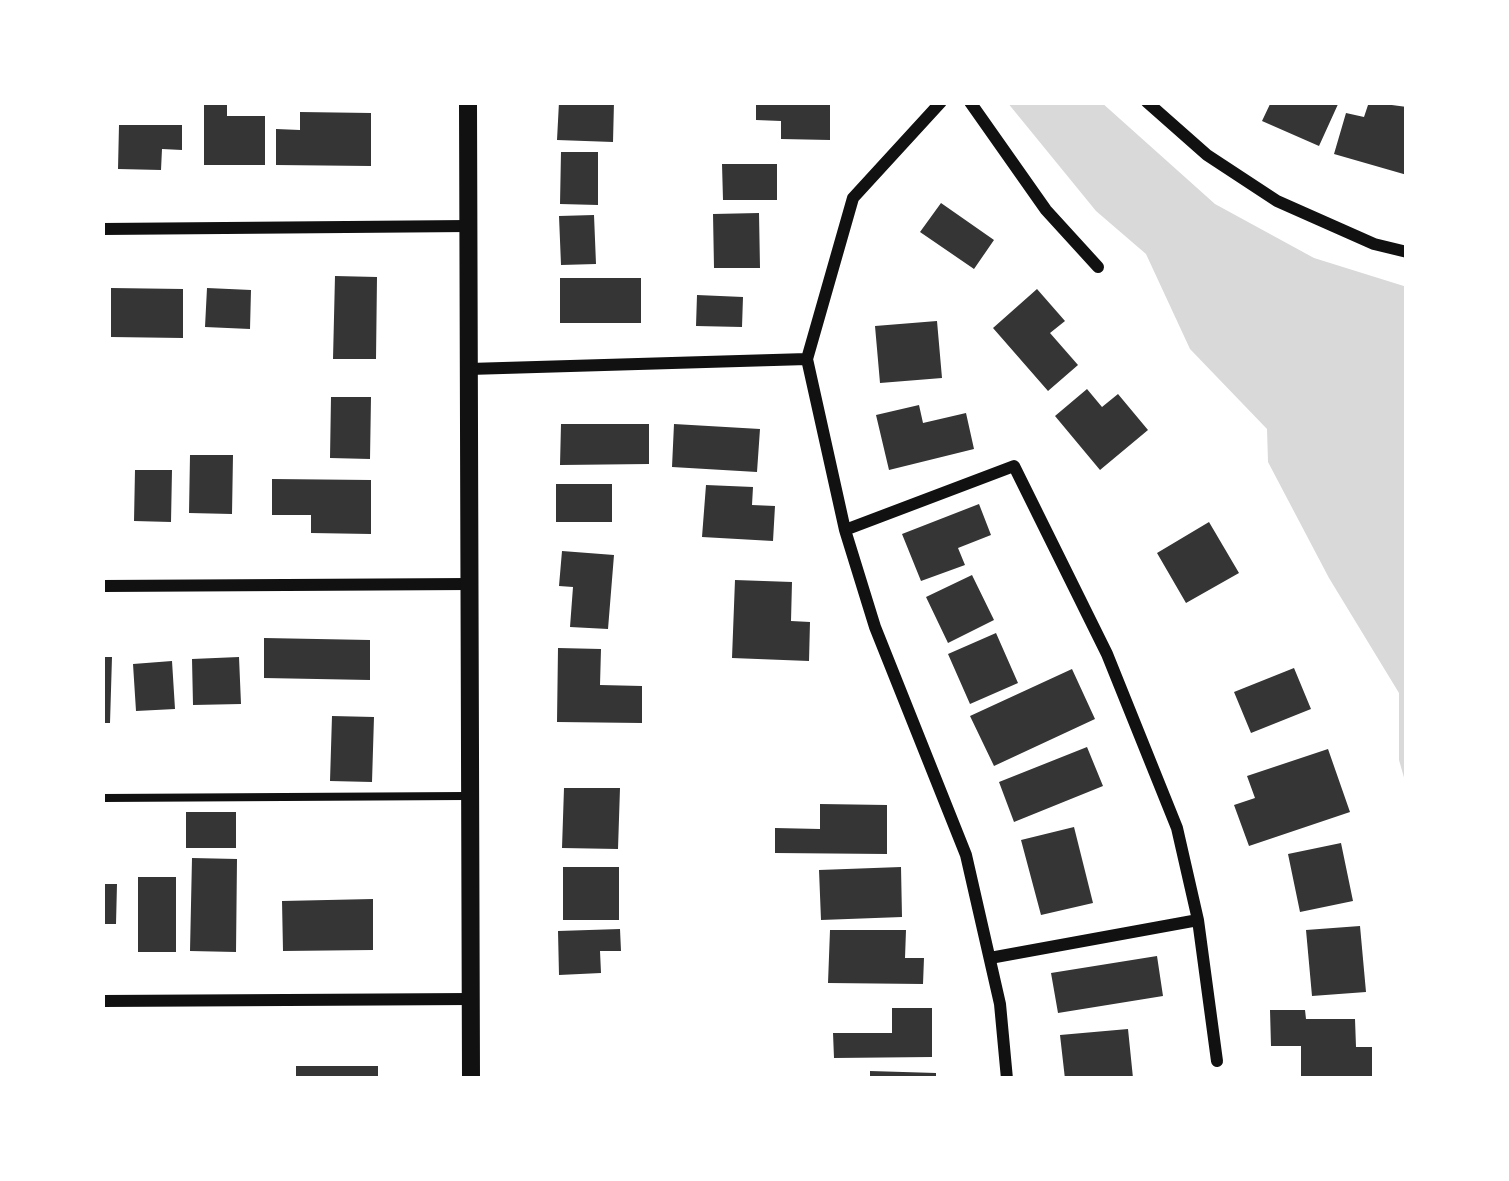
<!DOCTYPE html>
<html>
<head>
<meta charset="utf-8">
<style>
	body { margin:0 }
	#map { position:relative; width:1509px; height:1181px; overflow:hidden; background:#fff; font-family:"Space Grotesk",sans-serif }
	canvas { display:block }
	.frame { position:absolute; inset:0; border:105px solid #fff; pointer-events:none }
</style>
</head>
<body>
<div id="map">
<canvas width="1509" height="1181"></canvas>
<div class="frame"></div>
</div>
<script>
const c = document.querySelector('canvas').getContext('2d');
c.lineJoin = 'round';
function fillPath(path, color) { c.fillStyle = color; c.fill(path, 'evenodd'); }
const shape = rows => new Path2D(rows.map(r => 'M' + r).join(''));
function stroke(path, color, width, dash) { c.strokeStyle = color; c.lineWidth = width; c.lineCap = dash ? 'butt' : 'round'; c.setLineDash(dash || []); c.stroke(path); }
const water = shape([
	[1007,102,1101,102,1215,204,1314,258,1407,287,1407,788,1399,760,1399,693,1329,578,1268,462,1267,429,1190,349,1146,254,1096,211]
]);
const building = shape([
	[559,102,614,102,613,142,557,140],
	[756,102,830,102,830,140,781,139,781,121,756,120],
	[1271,102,1339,102,1319,146,1262,121],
	[1369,102,1407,107,1407,175,1334,154,1346,113,1364,117],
	[204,104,227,104,227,116,265,116,265,165,204,165],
	[300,112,371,113,371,166,276,165,276,129,300,130],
	[119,125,182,125,182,150,162,149,161,170,118,169],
	[561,152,598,152,598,205,560,204],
	[722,164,777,164,777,200,723,200],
	[941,203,994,240,974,269,920,232],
	[759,213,760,268,714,268,713,214],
	[594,215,596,264,561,265,559,216],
	[335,276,377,277,376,359,333,359],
	[560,278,641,278,641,323,560,323],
	[111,288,183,289,183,338,111,337],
	[207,288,251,290,250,329,205,327],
	[1037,289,1065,321,1050,333,1078,365,1048,391,993,328],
	[697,295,743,297,742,327,696,326],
	[937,321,942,378,880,383,875,326],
	[1087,389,1102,407,1118,394,1148,430,1100,470,1055,416],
	[331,397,371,397,370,459,330,458],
	[919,405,923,423,966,413,974,449,889,470,876,415],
	[561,424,649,424,649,464,560,465],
	[674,424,760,429,757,472,672,467],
	[190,455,233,455,232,514,189,513],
	[135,470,172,470,171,522,134,521],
	[272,479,371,480,371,534,311,533,311,515,272,515],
	[556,484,612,484,612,522,556,522],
	[706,485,753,487,752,505,775,506,773,541,702,537],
	[979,504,991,535,958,548,965,565,921,581,902,534],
	[1209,522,1239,573,1186,603,1157,553],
	[562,551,614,555,608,629,570,627,573,587,559,586],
	[972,575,994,620,948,643,926,597],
	[735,580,792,582,791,621,810,622,809,661,732,658],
	[996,633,1018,683,970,704,948,654],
	[264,638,370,640,370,680,264,678],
	[558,648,601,649,600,685,642,686,642,723,557,722],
	[102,657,112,657,110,723,102,723],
	[239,657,241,704,193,705,192,659],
	[172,661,175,709,136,711,133,664],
	[1294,668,1311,709,1251,733,1234,692],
	[1072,669,1095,719,994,766,970,716],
	[332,716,374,717,372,782,330,781],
	[1087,747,1103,786,1014,822,999,782],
	[1328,749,1350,812,1249,846,1234,805,1255,798,1247,776],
	[564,788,620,788,618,849,562,848],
	[820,804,887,805,887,854,775,853,775,828,820,829],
	[186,812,236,812,236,848,186,848],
	[1074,827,1093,903,1041,915,1021,840],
	[1341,843,1353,901,1300,912,1288,854],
	[192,858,237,859,236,952,190,951],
	[563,867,619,867,619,920,563,920],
	[901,867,902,917,821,920,819,870],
	[138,877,176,877,176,952,138,952],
	[102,884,117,884,116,924,102,924],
	[373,899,373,950,283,951,282,901],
	[1360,926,1366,992,1312,996,1306,930],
	[620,929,621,951,600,951,601,973,559,975,558,931],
	[830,930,906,930,905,958,924,958,923,984,828,983],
	[1157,956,1163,996,1058,1013,1051,973],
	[892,1008,932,1008,932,1057,834,1058,833,1033,892,1033],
	[1270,1010,1305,1010,1306,1019,1355,1019,1356,1047,1372,1047,1372,1078,1301,1078,1301,1046,1271,1046],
	[1128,1029,1133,1078,1065,1079,1060,1035],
	[296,1066,378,1066,378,1079,296,1079],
	[870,1071,936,1073,936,1079,870,1079]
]);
const service = shape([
	[102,798,466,796]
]);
const minor = shape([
	[941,102,853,198,807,359,845,530,875,627,966,855,1000,1004,1007,1079],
	[970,102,1046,210,1098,267],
	[1147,102,1207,155,1277,201,1374,244,1407,252],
	[102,229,469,226],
	[469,369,807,359],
	[845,530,1014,466,1107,654,1177,828,1198,920,1217,1061],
	[102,586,470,584],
	[990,958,1198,920],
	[102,1001,471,999]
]);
const tertiary = shape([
	[468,102,471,1079]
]);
fillPath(water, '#d9d9d9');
fillPath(building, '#353535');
stroke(service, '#111', 8);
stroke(minor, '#111', 12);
stroke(tertiary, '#111', 18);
</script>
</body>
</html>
